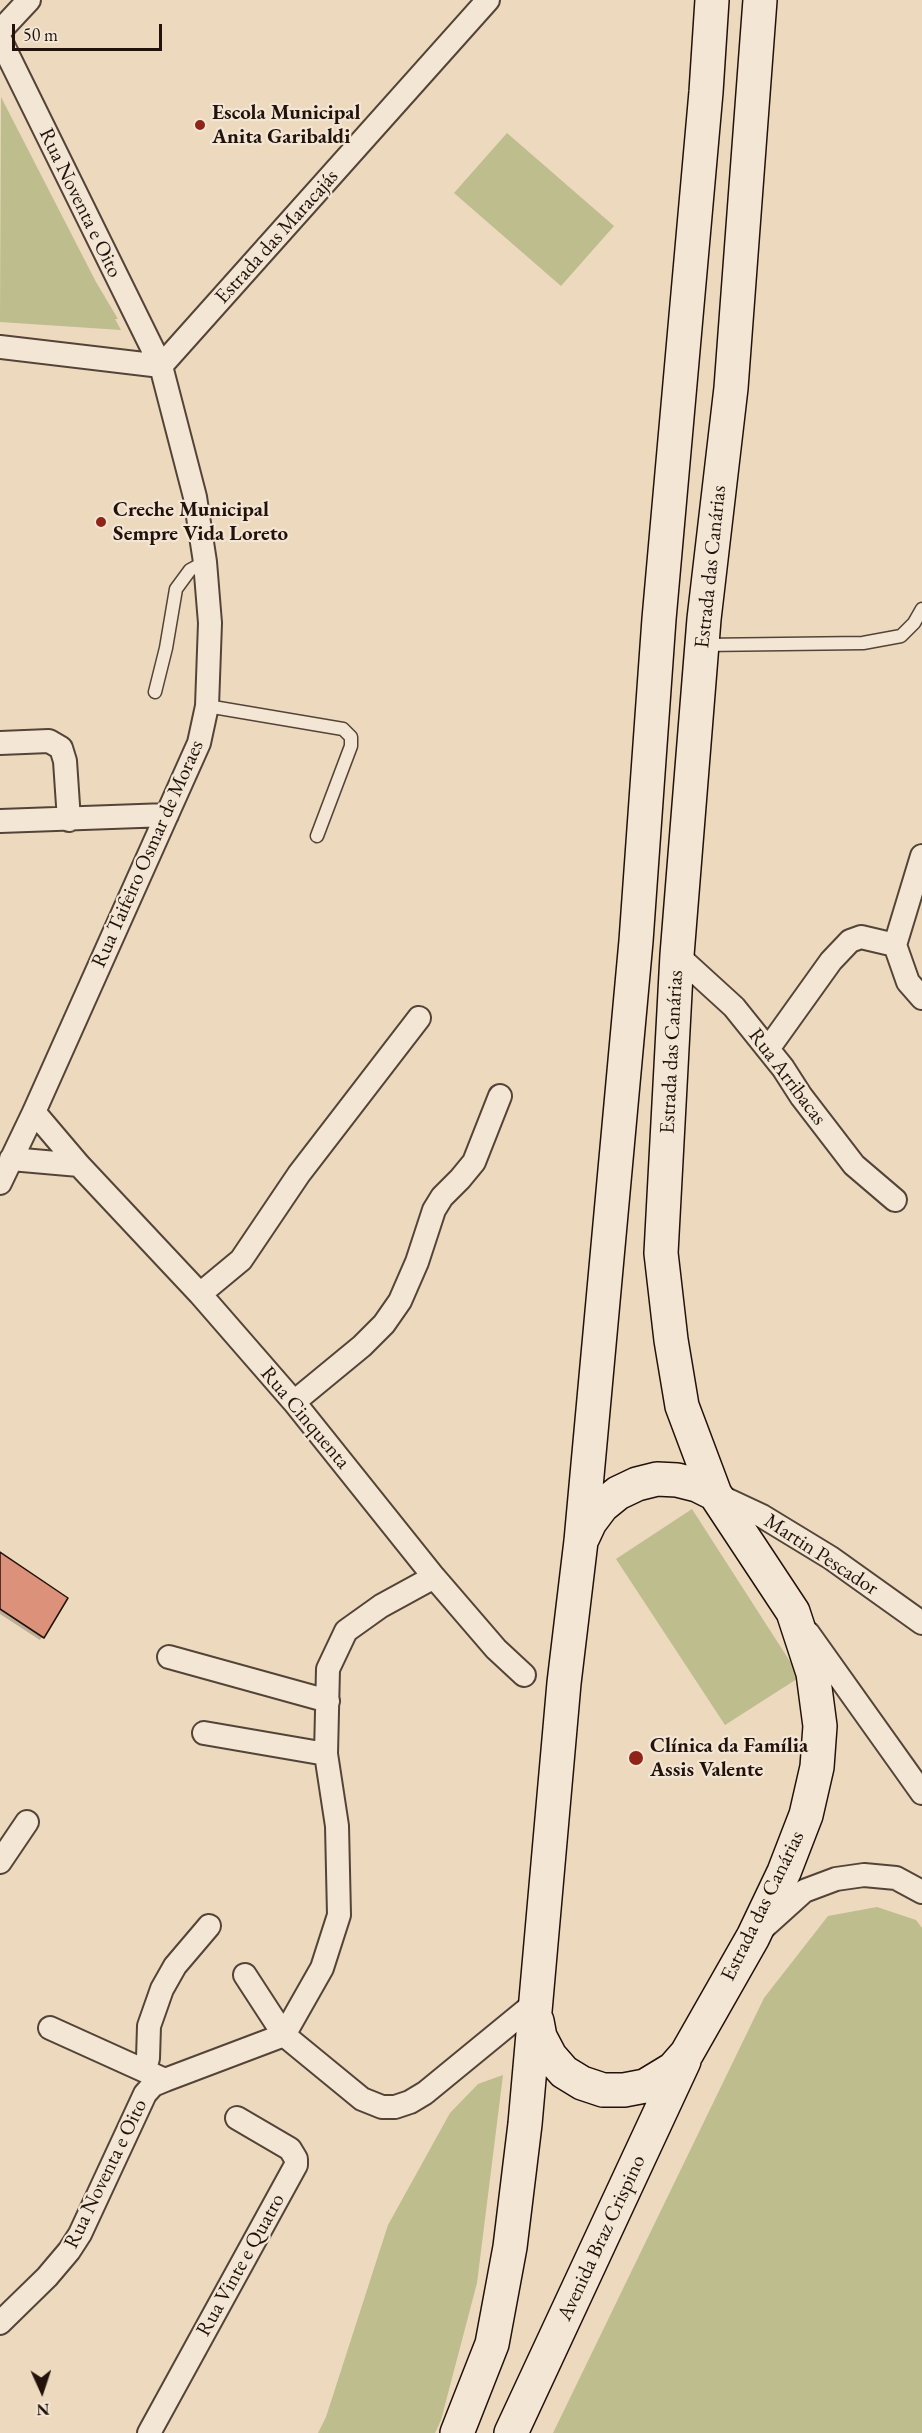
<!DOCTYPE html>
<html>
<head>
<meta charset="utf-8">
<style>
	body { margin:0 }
	#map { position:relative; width:922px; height:2433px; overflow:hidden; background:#ecd9be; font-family:"EB Garamond",serif }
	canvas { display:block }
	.north { position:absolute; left:12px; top:2361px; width:60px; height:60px; -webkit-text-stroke:4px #f3e6d5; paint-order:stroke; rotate:177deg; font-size:16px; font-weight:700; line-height:24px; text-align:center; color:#22120b }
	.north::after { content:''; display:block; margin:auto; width:21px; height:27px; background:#22120b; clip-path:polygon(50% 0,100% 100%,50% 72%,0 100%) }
	.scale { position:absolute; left:12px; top:24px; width:150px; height:27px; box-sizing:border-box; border:3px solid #22120b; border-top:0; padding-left:8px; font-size:18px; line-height:21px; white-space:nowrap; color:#22120b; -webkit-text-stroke:4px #f3e6d5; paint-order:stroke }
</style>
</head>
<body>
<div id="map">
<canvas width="922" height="2433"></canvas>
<div class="north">N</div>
<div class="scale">50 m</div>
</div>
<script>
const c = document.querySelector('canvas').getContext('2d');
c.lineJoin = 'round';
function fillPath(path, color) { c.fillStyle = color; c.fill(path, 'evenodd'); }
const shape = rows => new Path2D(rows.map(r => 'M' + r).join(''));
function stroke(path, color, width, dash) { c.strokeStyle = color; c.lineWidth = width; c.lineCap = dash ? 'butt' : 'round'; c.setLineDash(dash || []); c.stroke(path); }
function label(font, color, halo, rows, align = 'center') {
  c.font = font + ' "EB Garamond",serif'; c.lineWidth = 4.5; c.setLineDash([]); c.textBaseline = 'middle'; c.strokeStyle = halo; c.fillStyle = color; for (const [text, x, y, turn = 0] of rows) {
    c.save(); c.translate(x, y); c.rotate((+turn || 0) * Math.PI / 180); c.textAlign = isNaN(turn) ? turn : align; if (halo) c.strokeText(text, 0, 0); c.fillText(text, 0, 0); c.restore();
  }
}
const green = shape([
	[1,97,96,282,118,319,115,319,121,330,0,322],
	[507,133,614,226,561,286,454,193],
	[692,1509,800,1677,725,1725,616,1559],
	[877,1907,916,1920,922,1928,922,2433,553,2433,764,1998,828,1916],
	[503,2075,477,2283,441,2420,435,2433,318,2433,326,2417,388,2225,450,2113,478,2084]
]);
const shadow = shape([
	[0,1554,66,1598,40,1640,0,1614]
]);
const building = shape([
	[0,1552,68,1598,44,1638,0,1609,0,1552]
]);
const lane = shape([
	[703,645,863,643,901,636,914,623,922,609],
	[155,692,166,648,176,589,190,570,205,562],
	[207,706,343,729,351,737,351,746,317,836]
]);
const street = shape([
	[0,31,29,0],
	[0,39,161,366,195,497,205,562,210,623,207,706,199,743,34,1112,0,1183],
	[0,347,161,366],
	[161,366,488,0],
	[0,743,49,741,61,748,65,761,69,820],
	[0,821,167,815],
	[895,945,908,982,922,998],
	[677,955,734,1007,783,1068,801,1096,854,1165,895,1200],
	[768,1049,831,961,850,941,861,937,895,945,922,856],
	[34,1112,79,1165,200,1294,294,1402,434,1577,496,1649,524,1675],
	[11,1159,79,1165],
	[200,1294,241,1260,299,1174,419,1018],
	[294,1402,362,1346,384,1324,400,1301,417,1262,434,1210,442,1197,460,1179,474,1162,500,1096],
	[715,1494,762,1516,831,1558,922,1623],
	[434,1577,381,1606,346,1631,328,1669,326,1754,337,1826,339,1915,322,1968,284,2035,362,2099,382,2107,395,2107,410,2102,425,2093,536,2002],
	[808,1633,922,1793],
	[169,1657,328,1701],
	[204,1733,326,1754],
	[0,1862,27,1822],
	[763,1928,804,1891,836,1879,864,1875,896,1878,922,1892],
	[50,2028,165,2080,284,2035,245,1975],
	[145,2070,148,2058,149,2026,162,1989,175,1966,209,1926],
	[0,2323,47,2277,69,2251,80,2234,145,2094,153,2085,165,2080],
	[149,2433,296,2165,296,2159,290,2149,237,2118]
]);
const secondary = shape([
	[583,1537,590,1522,602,1506,618,1493,637,1484,657,1479,677,1480,697,1485,715,1494],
	[537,2021,540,2037,550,2056,564,2072,582,2083,603,2090,624,2090,645,2086,673,2069,687,2053,753,1937,784,1872,806,1815,817,1767,820,1726,813,1673,793,1612,715,1494,682,1406,671,1340,661,1253,677,955,704,619,731,388,760,0],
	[457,2433,492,2344,510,2247,525,2124,564,1683,581,1541,636,941,659,619,706,92,712,0],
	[511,2433,684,2061]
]);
const markers = [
	[200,125,6,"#8f2418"],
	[101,522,6,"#8f2418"],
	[636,1758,8,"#8f2418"]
];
const poiNames = [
	["Escola Municipal",212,113],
	["Anita Garibaldi",212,137],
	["Creche Municipal",113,510],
	["Sempre Vida Loreto",113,534],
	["Clínica da Família",650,1746],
	["Assis Valente",650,1770]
];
const streetNames = [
	["Rua Noventa e Oito",80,203,64],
	["Estrada das Maracajás",277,237,-48],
	["Estrada das Canárias",711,567,-84],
	["Rua Taifeiro Osmar de Moraes",148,854,-66],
	["Estrada das Canárias",672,1052,-87],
	["Rua Arribacas",787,1077,53],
	["Rua Cinquenta",305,1418,50],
	["Martin Pescador",821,1555,33],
	["Estrada das Canárias",763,1906,-64],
	["Rua Noventa e Oito",106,2174,-64],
	["Avenida Braz Crispino",602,2238,-65],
	["Rua Vinte e Quatro",241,2265,-61]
];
fillPath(green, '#bebd8d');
fillPath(shadow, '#0003');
fillPath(building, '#dc917b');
stroke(building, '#22120b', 1.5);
stroke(lane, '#544438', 15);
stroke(street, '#544438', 26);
stroke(secondary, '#22120b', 36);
stroke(lane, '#f3e6d5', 12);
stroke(street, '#f3e6d5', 22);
stroke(secondary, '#f3e6d5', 33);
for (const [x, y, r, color] of markers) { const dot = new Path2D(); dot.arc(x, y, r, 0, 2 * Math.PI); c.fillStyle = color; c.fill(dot); stroke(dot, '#f3e6d5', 2); }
label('bold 21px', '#22120b', '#f3e6d5', poiNames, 'left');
label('21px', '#22120b', '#f3e6d5', streetNames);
</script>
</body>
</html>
